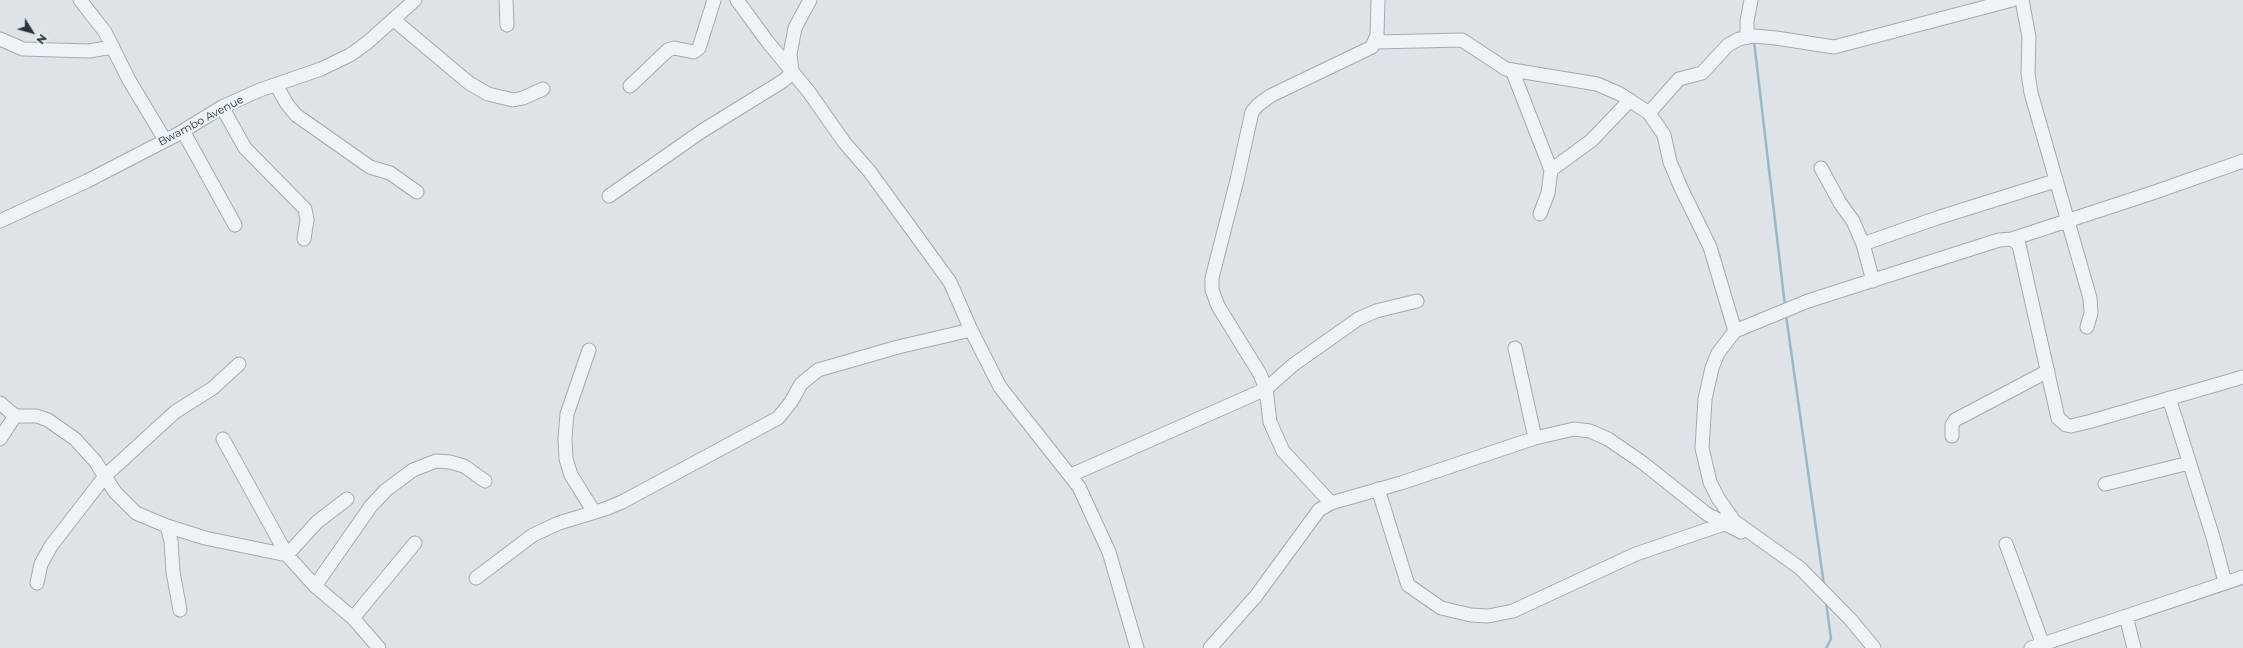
<!DOCTYPE html>
<html>
<head>
<meta charset="utf-8">
<style>
	body { margin:0 }
	#map { position:relative; width:2243px; height:648px; overflow:hidden; background:#dde3e7; font-family:Montserrat,sans-serif }
	canvas { display:block }
	.north { position:absolute; left:12px; top:12px; width:40px; height:40px; -webkit-text-stroke:3px #ecf2f5; paint-order:stroke; rotate:127deg; font-size:11px; font-weight:700; line-height:16px; text-align:center; color:#27343e }
	.north::after { content:''; display:block; margin:auto; width:14px; height:18px; background:#27343e; clip-path:polygon(50% 0,100% 100%,50% 72%,0 100%) }
</style>
</head>
<body>
<div id="map">
<canvas width="2243" height="648"></canvas>
<div class="north">N</div>
</div>
<script>
const c = document.querySelector('canvas').getContext('2d');
c.lineJoin = 'round';
const shape = rows => new Path2D(rows.map(r => 'M' + r).join(''));
function stroke(path, color, width, dash) { c.strokeStyle = color; c.lineWidth = width; c.lineCap = dash ? 'butt' : 'round'; c.setLineDash(dash || []); c.stroke(path); }
function label(font, color, halo, rows, align = 'center') {
  c.font = font + ' Montserrat,sans-serif'; c.lineWidth = 4; c.setLineDash([]); c.textBaseline = 'middle'; c.strokeStyle = halo; c.fillStyle = color; for (const [text, x, y, turn = 0] of rows) {
    c.save(); c.translate(x, y); c.rotate((+turn || 0) * Math.PI / 180); c.textAlign = isNaN(turn) ? turn : align; if (halo) c.strokeText(text, 0, 0); c.fillText(text, 0, 0); c.restore();
  }
}
const stream = shape([
	[1754,41,1785,306],
	[1786,315,1824,585],
	[1826,648,1831,639,1826,602]
]);
const minor = shape([
	[80,0,105,32,129,80,165,140],
	[506,0,507,25],
	[737,0,767,41,809,92,844,142,870,172,950,282,971,330,1000,387,1079,487,1109,552,1137,648],
	[2022,0,2029,37,2028,73,2031,93,2090,298,2091,313,2087,327],
	[394,20,469,83,488,94,513,100,523,98,543,89],
	[1747,36,1747,21,1751,0],
	[0,39,23,49,89,51,113,47],
	[1376,42,1462,40,1506,69,1597,84,1620,94,1649,113,1664,135,1670,162,1681,188,1710,247,1735,331],
	[1512,70,1551,170,1548,193,1540,214],
	[276,85,287,104,296,115,370,167,390,173,417,192],
	[630,86,668,50,674,48,694,52,699,48,714,0],
	[222,107,245,148,305,209,307,220,304,239],
	[1649,113,1679,79,1702,73,1728,45,1739,39,1754,36,1776,38,1834,47,2012,0],
	[183,131,235,225],
	[1821,168,1840,203,1853,221,1863,244,1873,281],
	[1551,170,1592,140,1630,100],
	[609,196,702,131,783,81,792,73,790,54,795,28,810,0],
	[0,221,87,181,178,134,222,107,260,90,321,69,350,55,368,42,415,0],
	[2012,239,2155,192,2243,161],
	[1863,244,1937,218,2055,181],
	[1515,348,1535,438],
	[589,350,567,414,565,438,566,459,571,475,594,512],
	[2169,398,2213,537,2225,582],
	[0,403,15,416,37,416,48,420,75,439,95,461,115,492,136,513,167,526,205,538,287,555,317,522,347,499],
	[1952,436,1952,425,1955,420,2048,371],
	[0,439,15,416],
	[223,439,287,555,315,586,353,618,379,648],
	[1071,475,1266,389,1293,365,1358,319,1376,311,1417,301],
	[2105,484,2189,463],
	[1378,489,1408,585,1441,608,1471,615,1488,616,1513,611,1636,554,1724,524],
	[1331,503,1283,451,1270,422,1266,389,1260,374,1218,306,1212,290,1212,278,1237,180,1252,112,1258,105,1270,96,1372,47,1377,35,1378,0],
	[167,526,171,541,173,572,180,610],
	[2006,544,2043,645],
	[476,578,533,535,559,523,605,509,622,502,778,418,791,402,801,384,818,370,898,347,971,330],
	[37,583,41,564,51,546,105,476,175,412,213,388,239,364],
	[315,586,371,506,386,490,413,470,436,461,450,462,464,466,485,481],
	[2126,616,2134,648],
	[353,618,415,543],
	[1210,648,1256,596,1319,510,1331,503,1401,483,1535,438,1574,429,1590,431,1608,439,1643,463,1707,514,1741,532],
	[1874,648,1851,620,1800,568,1734,521,1718,498,1710,482,1702,448,1705,399,1712,368,1718,353,1735,331,1808,301,1999,240,2012,239,2019,245,2058,418,2066,425,2071,426,2088,422,2243,377],
	[2031,648,2243,577]
]);
const streetNames = [
	["Bwambo Avenue",201,121,-28]
];
stroke(stream, '#98bac8', 2.5);
stroke(minor, '#a3abb1', 15);
stroke(minor, '#f0f3f5', 13);
label('11px', '#27343e', '#ecf2f5', streetNames);
</script>
</body>
</html>
